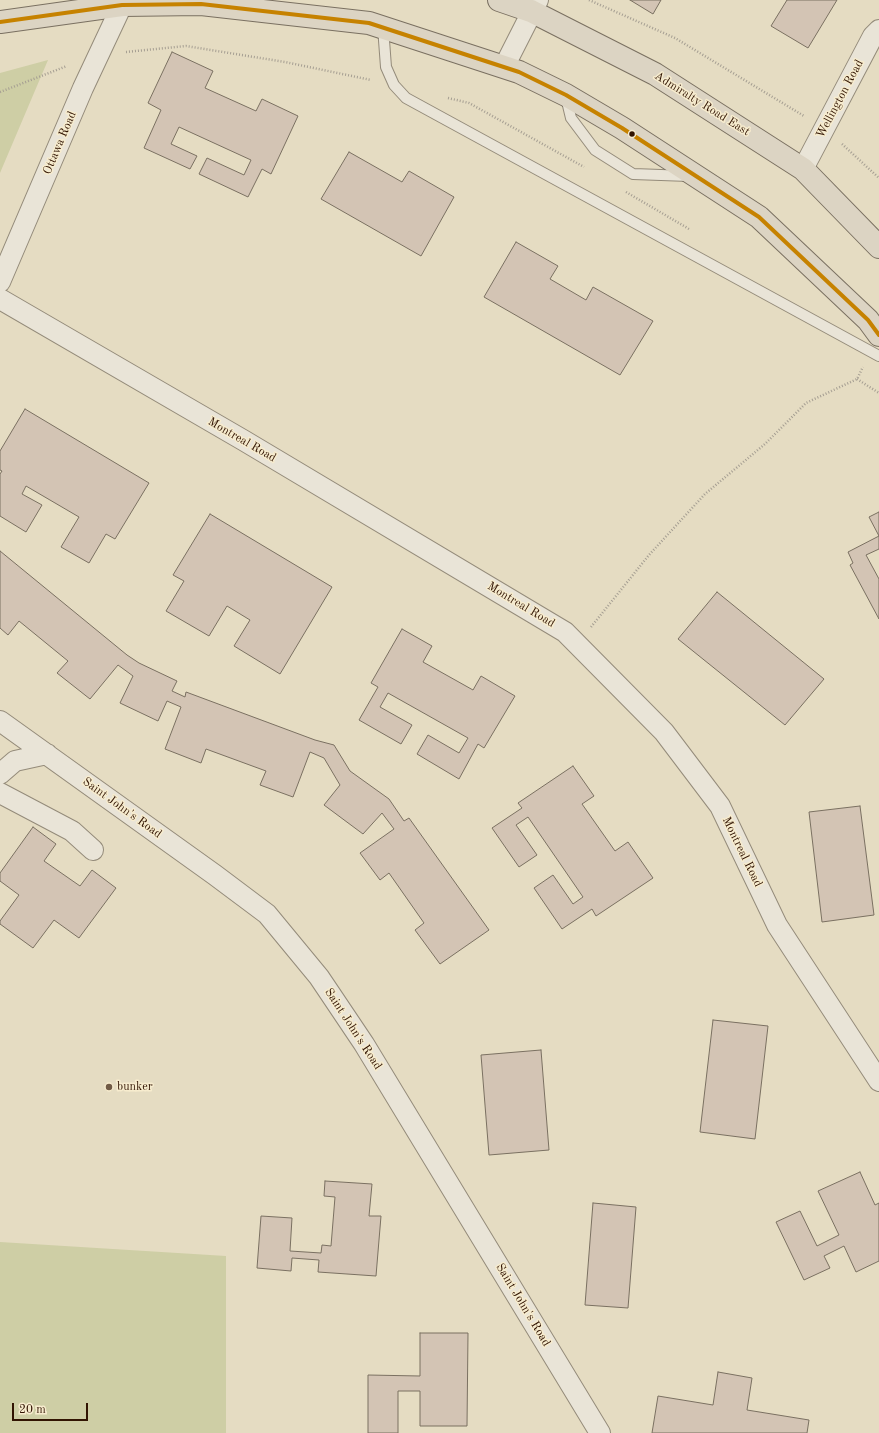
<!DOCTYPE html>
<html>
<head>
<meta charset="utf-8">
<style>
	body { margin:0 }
	#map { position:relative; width:879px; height:1433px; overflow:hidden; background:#e5dcc2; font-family:"Old Standard TT",serif }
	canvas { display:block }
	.scale { position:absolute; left:12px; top:1403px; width:76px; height:18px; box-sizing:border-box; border:2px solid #311402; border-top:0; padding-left:5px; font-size:12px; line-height:14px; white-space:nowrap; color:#311402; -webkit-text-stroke:3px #f7ecce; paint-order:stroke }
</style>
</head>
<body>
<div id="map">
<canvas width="879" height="1433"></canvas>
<div class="scale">20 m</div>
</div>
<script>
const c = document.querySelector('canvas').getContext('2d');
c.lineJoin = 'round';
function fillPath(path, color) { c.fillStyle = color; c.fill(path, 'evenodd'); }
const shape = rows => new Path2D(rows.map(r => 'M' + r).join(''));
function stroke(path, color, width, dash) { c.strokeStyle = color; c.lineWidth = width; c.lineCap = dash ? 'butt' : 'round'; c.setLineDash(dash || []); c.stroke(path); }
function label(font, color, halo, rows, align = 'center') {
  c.font = font + ' "Old Standard TT",serif'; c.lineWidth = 3; c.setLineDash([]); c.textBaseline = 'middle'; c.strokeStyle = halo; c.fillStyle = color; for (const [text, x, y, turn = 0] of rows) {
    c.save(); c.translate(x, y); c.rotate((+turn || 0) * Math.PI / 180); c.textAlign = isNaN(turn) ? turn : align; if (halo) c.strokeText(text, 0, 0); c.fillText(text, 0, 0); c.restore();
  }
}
const green = shape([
	[48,60,0,173,0,73],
	[0,1242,226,1256,226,1433,0,1433]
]);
const building = shape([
	[630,0,661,0,653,14,630,0],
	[787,0,837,0,808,48,771,26,787,0],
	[172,52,213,71,205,88,256,111,262,99,298,116,271,174,262,169,248,197,199,174,207,158,244,175,251,160,179,127,171,144,197,156,190,169,144,148,161,110,148,103,172,52],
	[349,152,402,182,409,171,454,197,421,256,321,199,349,152],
	[516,242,558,266,550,279,586,300,593,287,653,321,620,375,484,297,516,242],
	[25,409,149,483,115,539,106,534,89,563,61,547,79,517,26,486,22,494,42,505,26,532,0,516,0,474,2,471,0,470,0,451,25,409],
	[879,512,879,549,866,555,879,579,879,619,850,565,853,563,848,552,879,536,869,517,879,512],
	[210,514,332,587,280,674,234,646,250,620,227,606,209,636,166,611,184,581,173,575,210,514],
	[0,551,127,655,139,663,177,681,172,691,185,697,186,692,315,740,334,745,350,771,389,799,404,821,409,818,489,930,440,964,415,930,424,923,389,873,380,880,360,853,394,829,382,813,363,834,324,805,340,785,324,758,310,752,293,797,260,785,266,771,206,749,201,763,165,749,181,707,167,701,158,721,120,703,133,676,118,665,90,699,57,673,68,661,19,621,8,635,0,628,0,551],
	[717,592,824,679,785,725,678,639,717,592],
	[402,629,432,646,423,662,473,690,481,676,515,696,484,748,478,744,459,779,417,754,428,735,459,753,468,738,388,693,380,707,412,725,401,744,359,720,378,687,371,683,402,629],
	[573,766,594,796,582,804,615,851,628,842,653,878,596,916,592,909,562,929,534,888,553,875,573,904,583,897,528,817,516,825,537,855,519,867,492,828,522,808,518,803,573,766],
	[860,806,874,915,822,922,809,812,860,806],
	[33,827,56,844,44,861,80,886,92,870,116,888,79,938,54,920,33,948,0,924,0,921,19,895,0,881,0,873,33,827],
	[713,1020,768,1026,755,1139,700,1132,713,1020],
	[541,1050,549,1150,489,1155,481,1055,541,1050],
	[860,1172,875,1205,879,1203,879,1261,856,1272,844,1246,824,1256,830,1268,804,1280,776,1222,800,1211,817,1246,839,1235,818,1191,860,1172],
	[325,1181,372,1184,369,1216,381,1216,376,1276,318,1272,319,1260,292,1258,291,1271,257,1268,261,1216,292,1218,290,1251,321,1253,322,1245,331,1246,335,1197,324,1196,325,1181],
	[593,1203,636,1207,628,1308,585,1305,593,1203],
	[420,1333,468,1333,467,1426,420,1426,420,1391,398,1391,398,1433,368,1433,368,1375,420,1376,420,1333],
	[718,1372,752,1378,747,1410,809,1420,807,1433,652,1433,658,1396,713,1405,718,1372]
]);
const path = shape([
	[589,0,675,38,804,116],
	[126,52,186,46,285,62,371,80],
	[0,92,67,66],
	[448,98,469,103,584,167],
	[842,144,879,178],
	[626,192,689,229],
	[857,379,879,393],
	[591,627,649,555,705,494,765,444,806,403,857,379,863,367]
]);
const service = shape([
	[383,27,386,67,394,85,406,98,879,356],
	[566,97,571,118,595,150,633,174,689,176]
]);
const minor = shape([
	[504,67,538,0],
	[803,169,873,36,879,30],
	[0,282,83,88,122,5],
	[0,299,243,440,565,632,664,732,720,806,777,925,879,1081],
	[0,721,215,875,267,914,319,977,364,1044,600,1433],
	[0,774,15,761,47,754],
	[0,793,72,831,93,850]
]);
const primary = shape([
	[499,0,531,11,655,74,803,169,879,247],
	[0,22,122,5,201,4,369,23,519,72,566,95,622,128,759,217,868,320,879,335]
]);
const bus1 = shape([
	[0,22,122,5,201,4,369,23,519,72,566,95,622,128,759,217,868,320,879,335]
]);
const markers = [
	[632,134,3.5,"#311402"],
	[109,1087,4,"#705a45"]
];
const streetNames = [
	["Wellington Road",840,99,-62],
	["Admiralty Road East",702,104,32],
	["Ottawa Road",60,143,-67],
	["Montreal Road",242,440,30],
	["Montreal Road",521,605,31],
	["Saint John's Road",122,808,36],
	["Montreal Road",742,852,64],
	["Saint John's Road",353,1029,57],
	["Saint John's Road",523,1305,59]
];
const poiNames = [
	["bunker",117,1087]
];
fillPath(green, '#cecea5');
fillPath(building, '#d3c4b4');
stroke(building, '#7a7061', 1);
stroke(service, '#948b7a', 12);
stroke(minor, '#948b7a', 22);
stroke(primary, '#7a7061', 24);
stroke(path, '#a59e92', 2.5, [1, 2]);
stroke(service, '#e9e4d7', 10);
stroke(minor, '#e9e4d7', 20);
stroke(primary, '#dcd4c3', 22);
stroke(bus1, '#c68200', 4);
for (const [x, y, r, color] of markers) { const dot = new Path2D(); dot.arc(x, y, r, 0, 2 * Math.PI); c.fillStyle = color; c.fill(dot); stroke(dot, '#f7ecce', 1.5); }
label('12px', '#311402', '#f7ecce', streetNames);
label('12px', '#311402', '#f7ecce', poiNames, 'left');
</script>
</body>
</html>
